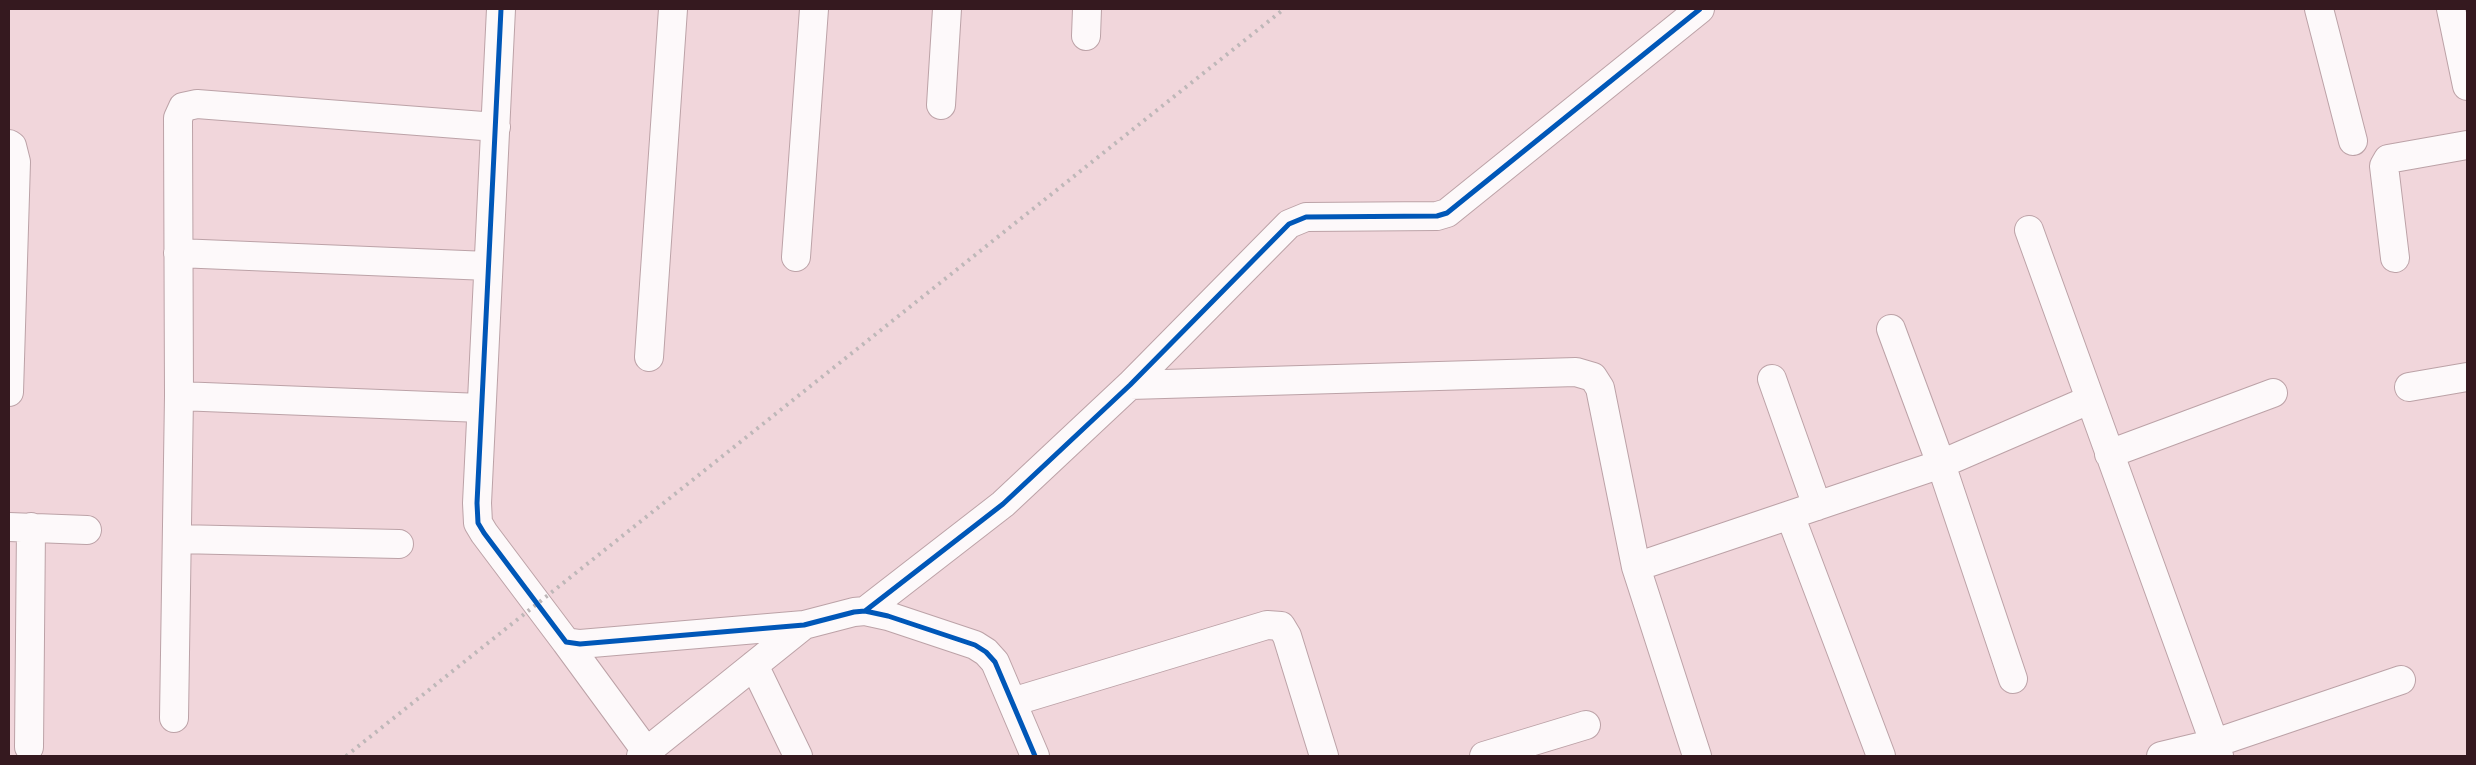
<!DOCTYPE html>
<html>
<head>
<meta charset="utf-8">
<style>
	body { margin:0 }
	#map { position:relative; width:2476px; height:765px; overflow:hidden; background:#f1d6db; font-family:"Nunito Sans",sans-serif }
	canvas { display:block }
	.frame { position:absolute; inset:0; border:10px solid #35191f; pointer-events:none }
</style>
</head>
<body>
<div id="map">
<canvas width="2476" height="765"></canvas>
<div class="frame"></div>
</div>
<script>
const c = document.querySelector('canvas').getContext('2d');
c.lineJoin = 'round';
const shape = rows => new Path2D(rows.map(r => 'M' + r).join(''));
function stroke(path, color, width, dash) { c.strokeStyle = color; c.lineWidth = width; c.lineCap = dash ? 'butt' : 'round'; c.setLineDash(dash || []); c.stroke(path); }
const street = shape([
	[501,9,477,503,478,523,484,533,566,642,580,644,804,625,854,612,865,611,888,616,975,645,986,652,995,662,1035,756],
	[2319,9,2353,141],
	[2451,9,2467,86],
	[1086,36,1087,9],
	[941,105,947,9],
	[9,144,12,146,16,162,9,392],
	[2029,230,2219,756],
	[178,253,488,266],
	[796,257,814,9],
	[2395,258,2384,166,2388,159,2467,145],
	[1891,329,1941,464,2013,679],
	[649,357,673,9],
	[1772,379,1817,506],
	[1130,385,1576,372,1593,377,1600,388,1636,567,1697,756],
	[2409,387,2467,377],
	[179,396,481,408],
	[2109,454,2273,393],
	[1790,515,1881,756],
	[9,527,87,530],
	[177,539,399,544],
	[1636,567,1941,464,2089,400],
	[865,611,1003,504,1130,385,1289,224,1306,217,1437,216,1447,213,1700,9],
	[566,642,646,751],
	[754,665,798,756],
	[1012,702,1267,625,1281,626,1287,636,1324,756],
	[174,718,179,396,178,118,183,107,197,104,496,127],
	[29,747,31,527],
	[641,756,804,625],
	[1484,756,1586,725],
	[2161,756,2215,743,2401,680]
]);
const rail = shape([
	[346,756,1284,9]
]);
const cycleway = shape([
	[501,9,477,503,478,523,484,533,566,642,580,644,804,625,854,612,865,611,888,616,975,645,986,652,995,662,1035,756],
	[865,611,1003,504,1130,385,1289,224,1306,217,1437,216,1447,213,1700,9]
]);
stroke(street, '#bca2a7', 30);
stroke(street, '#fdf9fa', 28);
stroke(rail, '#beb7b8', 4, [2.5, 5]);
stroke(cycleway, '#0057b8', 5);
</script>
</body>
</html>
